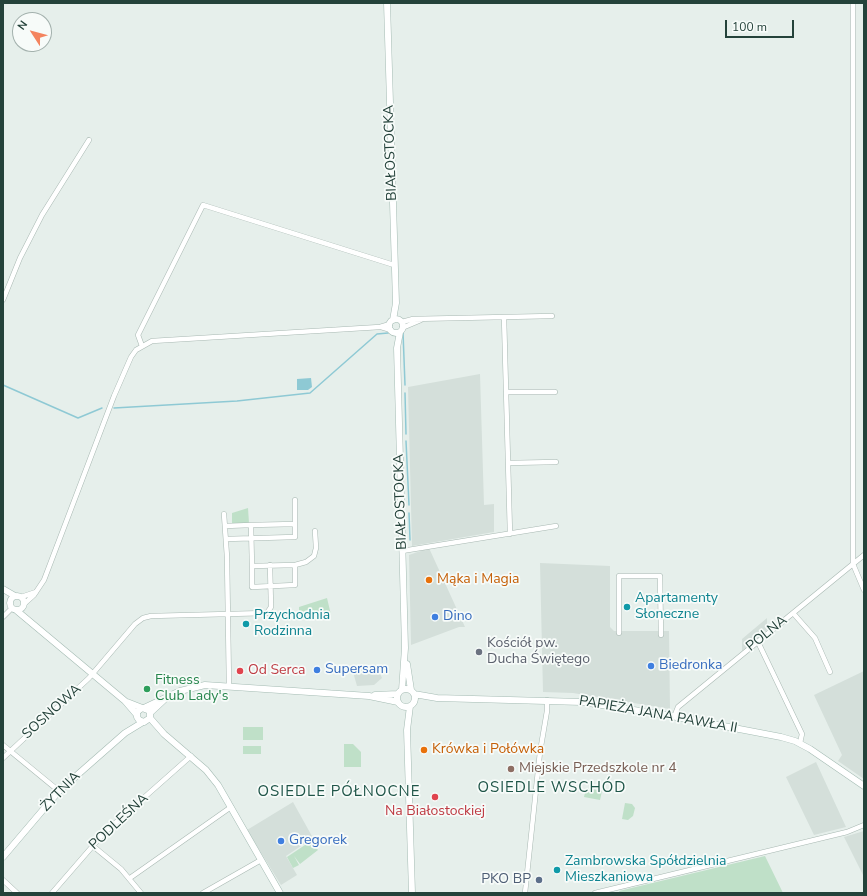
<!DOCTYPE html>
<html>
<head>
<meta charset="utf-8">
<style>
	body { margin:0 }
	#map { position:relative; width:867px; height:896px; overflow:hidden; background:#e6efeb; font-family:"Nunito Sans",sans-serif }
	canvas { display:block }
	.frame { position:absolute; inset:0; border:4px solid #24423a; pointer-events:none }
	.north { position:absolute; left:12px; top:12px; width:40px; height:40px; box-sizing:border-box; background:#f7fbf9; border:1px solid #a3b1ad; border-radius:50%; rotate:306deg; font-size:11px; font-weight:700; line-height:16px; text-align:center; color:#24423a }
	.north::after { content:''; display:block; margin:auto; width:14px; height:18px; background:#f4845f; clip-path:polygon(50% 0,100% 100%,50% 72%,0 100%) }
	.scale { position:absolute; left:725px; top:20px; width:69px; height:18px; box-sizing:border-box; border:2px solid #24423a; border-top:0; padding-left:5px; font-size:12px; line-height:14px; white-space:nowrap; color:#24423a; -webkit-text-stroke:3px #f7fbf9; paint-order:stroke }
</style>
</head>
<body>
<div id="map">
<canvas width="867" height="896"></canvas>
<div class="frame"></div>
<div class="north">N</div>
<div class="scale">100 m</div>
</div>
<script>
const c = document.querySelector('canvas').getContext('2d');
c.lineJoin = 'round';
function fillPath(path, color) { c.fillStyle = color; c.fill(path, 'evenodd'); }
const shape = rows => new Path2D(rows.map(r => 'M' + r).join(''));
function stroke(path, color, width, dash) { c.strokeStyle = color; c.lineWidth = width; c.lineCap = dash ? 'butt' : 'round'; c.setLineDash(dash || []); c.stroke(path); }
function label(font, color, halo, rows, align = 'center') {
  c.font = font + ' "Nunito Sans",sans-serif'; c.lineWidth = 3.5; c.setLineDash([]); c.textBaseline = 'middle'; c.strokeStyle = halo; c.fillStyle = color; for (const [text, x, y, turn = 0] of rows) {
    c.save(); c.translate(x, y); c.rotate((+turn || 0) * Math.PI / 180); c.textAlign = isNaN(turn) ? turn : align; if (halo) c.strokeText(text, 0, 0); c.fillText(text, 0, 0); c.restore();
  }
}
const built = shape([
	[480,374,484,505,494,504,494,532,412,546,408,387],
	[429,548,465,627,459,627,411,645,409,555],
	[540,563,610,566,610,627,614,631,669,631,670,709,573,693,543,692],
	[767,618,767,630,742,651,742,639],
	[376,665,382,678,374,685,357,686,353,672],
	[864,671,864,779,838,761,842,755,814,695],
	[816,762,846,827,814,835,786,777],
	[293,802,313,838,286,856,297,875,281,885,247,830],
	[864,831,864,877,844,837]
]);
const green = shape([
	[248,508,249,523,232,523,232,513],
	[327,598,331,615,299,615,299,607],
	[243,727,263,727,263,740,243,740],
	[344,744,353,744,361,752,361,767,344,767],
	[243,746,261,746,261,754,243,754],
	[586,788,602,791,600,800,584,797],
	[625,803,632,804,635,808,633,816,628,820,622,819],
	[311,841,318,850,300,864,294,856,299,865,293,868,287,857],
	[765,856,783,893,620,893,619,891]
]);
const water = shape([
	[311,378,312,387,308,390,297,390,297,379]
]);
const stream = shape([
	[403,332,405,385],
	[3,385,78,418,102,408],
	[405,393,406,434],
	[114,408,237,401,310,393,377,334,388,333],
	[406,441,409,505],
	[409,513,410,540]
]);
const street = shape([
	[3,300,20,258,42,215,89,140],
	[504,317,510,534],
	[402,322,413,319,552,316],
	[381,327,391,330],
	[402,328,421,320],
	[142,346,138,335,203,205,394,265],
	[506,392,555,392],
	[508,463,556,462],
	[224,514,227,557,229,686],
	[225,526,251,525],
	[226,539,295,537,295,500],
	[402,551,556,526],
	[853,564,853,3],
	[853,564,864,590],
	[295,565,295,585,252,587,252,566,295,565],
	[295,565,306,562,314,556,316,548,315,531],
	[252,566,251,525,295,524],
	[21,597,36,592],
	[24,604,34,595,44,580,114,396,131,357,136,350,152,341,380,327,390,324],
	[793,613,815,638,830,672],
	[3,617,12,608],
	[619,633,619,576,660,576,661,635],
	[758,642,802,734,800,743],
	[674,717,678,707,864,555],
	[3,745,59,791],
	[3,758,89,678,135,624,143,618,151,616,267,613,271,607,270,565],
	[93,846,121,869,141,893],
	[130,878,231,807],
	[3,880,17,893],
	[52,893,104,833,191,756],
	[203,893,261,860],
	[525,893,540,752,547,711,547,700],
	[595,893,847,832,864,825]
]);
const secondary = shape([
	[387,3,396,303,393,320],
	'389 326a7 7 0 1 1 14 0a7 7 0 1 1-14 0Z',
	[400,332,397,348,405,648,402,690],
	[3,589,15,596],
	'10 603a7 7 0 1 1 14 0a7 7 0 1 1-14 0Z',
	[16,610,125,701,137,715],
	[407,664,411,690],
	'397 698a9 9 0 1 1 18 0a9 9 0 1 1-18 0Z',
	[414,694,437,698,582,702,666,715,781,737,795,741,810,749,864,786],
	[375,695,398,694],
	[127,702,150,711,150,718,144,722,139,720,137,717,137,712,142,708],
	[410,706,407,730,412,893],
	[144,708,180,691,205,685,369,696,398,702],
	[150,713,165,699],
	[150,718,164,734,206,770,218,785,280,893],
	[3,857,59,791,125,733,143,722]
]);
const markers = [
	[429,580,4,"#e8710a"],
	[627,607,4,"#0f9aa8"],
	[435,617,4,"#3f7fe0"],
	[246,624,4,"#0f9aa8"],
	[479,652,4,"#6b7280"],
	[651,666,4,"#3f7fe0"],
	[317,670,4,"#3f7fe0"],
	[240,671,4,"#e0444e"],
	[147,689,4,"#2e9e5b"],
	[424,750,4,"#e8710a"],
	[511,769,4,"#8d6e63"],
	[435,797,4,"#e0444e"],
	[281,841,4,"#3f7fe0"],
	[557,870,4,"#0f9aa8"],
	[539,880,4,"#5c6f8a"]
];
const streetNames = [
	["BIAŁOSTOCKA",391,153,-92],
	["BIAŁOSTOCKA",401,502,-92],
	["POLNA",767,634,-39],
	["SOSNOWA",52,712,-42],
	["PAPIEŻA JANA PAWŁA II",658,715,10],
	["ŻYTNIA",61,792,-46],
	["PODLEŚNA",119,822,-43]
];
const foodNames = [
	["Mąka i Magia",437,580],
	["Krówka i Połówka",432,750]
];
const cultureNames = [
	["Apartamenty",635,599],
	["Słoneczne",635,615],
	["Przychodnia",254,616],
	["Rodzinna",254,632],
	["Zambrowska Spółdzielnia",565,862],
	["Mieszkaniowa",565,878]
];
const shopNames = [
	["Dino",443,617],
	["Biedronka",659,666],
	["Supersam",325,670],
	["Gregorek",289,841]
];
const worshipNames = [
	["Kościół pw.",487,644],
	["Ducha Świętego",487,660]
];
const healthNames = [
	["Od Serca",248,671],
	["Na Białostockiej",435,812,"center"]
];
const leisureNames = [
	["Fitness",155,681],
	["Club Lady's",155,697]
];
const educationNames = [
	["Miejskie Przedszkole nr 4",519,769]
];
const serviceNames = [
	["PKO BP",531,880]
];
const neighbourhoodNames = [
	["OSIEDLE WSCHÓD",552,788],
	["OSIEDLE PÓŁNOCNE",339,792]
];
fillPath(built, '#d4dfda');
fillPath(green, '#bfe0c8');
fillPath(water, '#8ec9d4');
stroke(stream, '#8ec9d4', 1.5);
stroke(street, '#a8b8b2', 5.5);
stroke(secondary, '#a4bbb3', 7);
stroke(street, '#fff', 4.5);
stroke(secondary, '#fff', 6);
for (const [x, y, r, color] of markers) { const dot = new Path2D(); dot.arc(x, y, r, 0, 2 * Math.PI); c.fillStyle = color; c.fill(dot); stroke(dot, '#f7fbf9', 1.5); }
label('14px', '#24423a', '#f7fbf9', streetNames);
label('14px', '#c56008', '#f7fbf9', foodNames, 'left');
label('14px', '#0d838f', '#f7fbf9', cultureNames, 'left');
label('14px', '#366cbe', '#f7fbf9', shopNames, 'left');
label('14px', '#5b616d', '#f7fbf9', worshipNames, 'left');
label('14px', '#be3a42', '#f7fbf9', healthNames, 'left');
label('14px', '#27864d', '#f7fbf9', leisureNames, 'left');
label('14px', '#785e54', '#f7fbf9', educationNames, 'left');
label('14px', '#4e5e75', '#f7fbf9', serviceNames, 'right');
c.letterSpacing = '1px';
label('15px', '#1f5548', '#f7fbf9', neighbourhoodNames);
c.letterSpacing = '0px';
</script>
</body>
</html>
